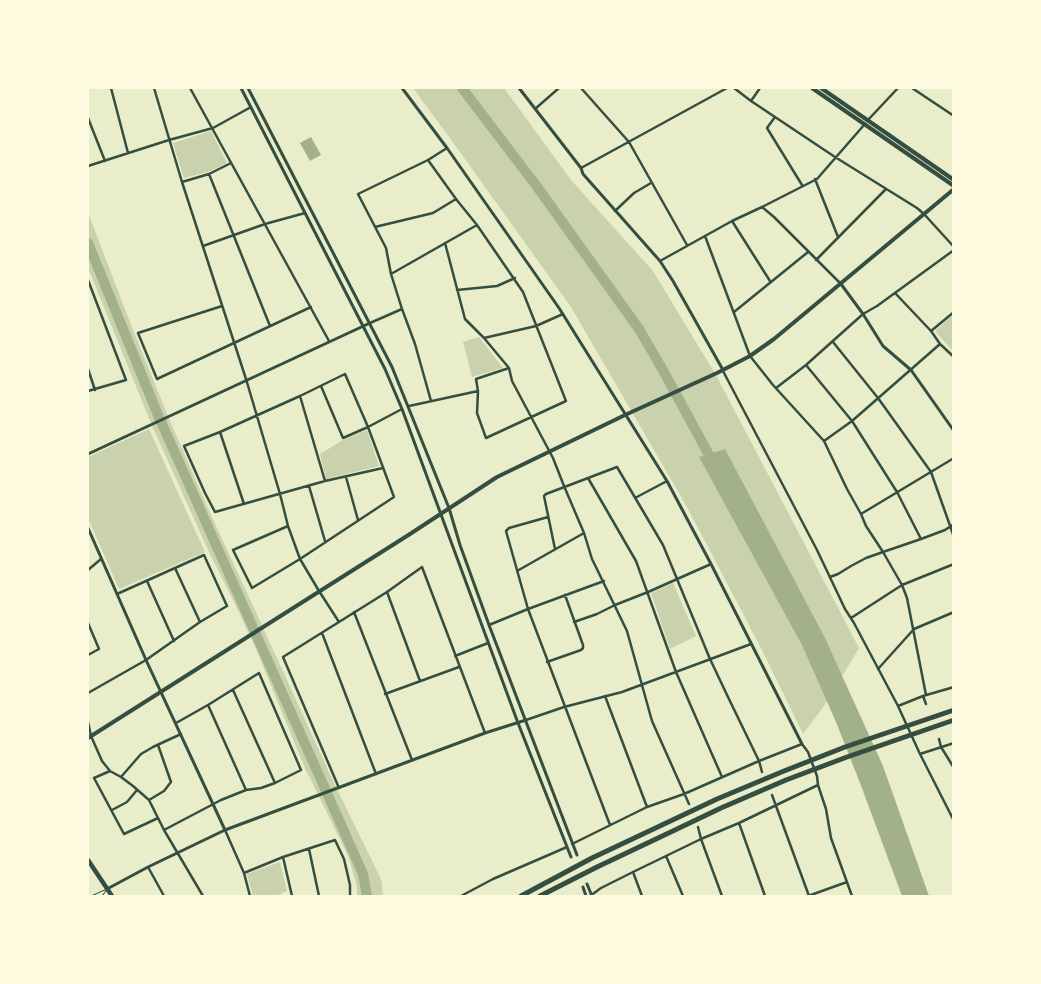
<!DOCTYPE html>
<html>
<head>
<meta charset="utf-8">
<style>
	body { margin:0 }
	#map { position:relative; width:1041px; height:984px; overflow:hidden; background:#e9edc9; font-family:"PT Sans Narrow",sans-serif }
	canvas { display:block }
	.frame { position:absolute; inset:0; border:89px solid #fefae0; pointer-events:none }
</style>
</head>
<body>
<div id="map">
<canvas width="1041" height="984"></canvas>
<div class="frame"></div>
</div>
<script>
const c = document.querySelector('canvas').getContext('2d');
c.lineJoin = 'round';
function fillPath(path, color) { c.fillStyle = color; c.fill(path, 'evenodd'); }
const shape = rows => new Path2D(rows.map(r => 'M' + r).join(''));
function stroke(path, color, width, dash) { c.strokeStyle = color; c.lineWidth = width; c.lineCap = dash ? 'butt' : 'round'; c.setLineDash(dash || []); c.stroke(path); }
const green = shape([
	[413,88,504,88,571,180,653,271,717,377,859,648,824,706,803,734,760,646,687,507,571,307,452,141],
	[211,131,227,163,208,172,184,178,173,143],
	[88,213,135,335,170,421,211,515,265,632,334,783,381,879,383,896,357,896,357,887,349,858,305,768,253,642,234,602,209,552,153,428,88,268],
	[953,315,953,351,935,331],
	[479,337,503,368,472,377,463,342],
	[149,429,205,552,119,589,88,518,88,457],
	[367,430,379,466,326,479,320,454,343,440],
	[673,583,696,636,670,649,651,593],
	[280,862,287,891,276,896,253,896,247,874]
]);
const water = shape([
	[311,137,321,155,310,161,300,143],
	[725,449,825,638,883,766,929,896,902,896,860,783,836,722,802,645,699,457]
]);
const river = shape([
	[462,88,538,188,639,329,664,372,715,466],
	[88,243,158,415,326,791,363,874,367,896]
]);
const service = shape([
	[91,896,107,889],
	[100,896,103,895,107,889]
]);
const minor = shape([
	[111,88,128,153],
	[154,88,182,182,246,379,280,494,288,526,300,559,319,591,339,622],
	[190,88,329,341],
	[581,88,629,142,687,245],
	[734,88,751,101,835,157,917,208,924,214,954,247],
	[912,88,954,116],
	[751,101,760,88],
	[535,109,559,88],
	[775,117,767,128,802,185],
	[88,118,105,161],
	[867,121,898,88],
	[428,160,456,199,477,225,523,292,566,401,486,438,477,413,478,391,476,379,509,368],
	[88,166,169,140,213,128,251,107],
	[581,168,727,88],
	[209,174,270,326],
	[815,179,838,237],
	[182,182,209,174,231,163],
	[762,207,774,217,840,283],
	[615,211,634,193,651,183],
	[732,221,770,281],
	[375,227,433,213,456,199],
	[705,236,750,356,773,385,824,441,847,489,861,514,866,526,883,552,902,585,907,598,926,695],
	[445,243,465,319,484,338,509,368,512,381,553,458,564,486,584,533,592,559,627,631,652,721,689,804],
	[203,246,265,224,305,213],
	[816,260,886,189],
	[660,261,732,221,762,207,817,179,864,125],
	[391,274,477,225],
	[88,280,126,380,88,391],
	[457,290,497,286,515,278],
	[895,293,931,331,940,344,954,357],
	[222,306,138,333,157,379,311,307],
	[734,312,808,252],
	[370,323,402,309],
	[931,331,954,312],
	[484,338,536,326,563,314],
	[833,342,878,398,931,472,954,537],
	[806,365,852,421,897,492,921,539],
	[88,369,95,390],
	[723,371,817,550,845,609,854,623,898,706,920,754,954,821],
	[321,386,343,438,368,427,402,409],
	[776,388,806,365,863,314,877,306,954,250],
	[300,396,325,481],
	[431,401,415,344,402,309,391,274,386,248,358,194,428,160,447,148],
	[409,406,478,391],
	[220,432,244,504],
	[824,441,852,421,940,344],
	[346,477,358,520],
	[588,478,636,561,676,672,722,777],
	[309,486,325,541],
	[635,498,667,481],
	[861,514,954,458],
	[548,517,509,528,506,531,528,609,610,825],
	[288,526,233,550,252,588,300,559,394,497,368,427,345,374,300,396,220,432,184,446,205,493,215,512,325,481,383,468],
	[555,549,544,496,546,494,617,467,663,545,710,659,728,697,759,761,762,772],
	[175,568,200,622],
	[88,570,101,559],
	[517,571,584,533],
	[830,577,838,574,851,566,866,558,883,552,921,539,945,530,954,524],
	[147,581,174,641],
	[387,592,420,681],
	[354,612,412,760],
	[851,618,902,585,954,564],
	[574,622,597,614,615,605,648,592,711,564],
	[88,623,99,649,88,655],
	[489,625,528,609,604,581],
	[322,633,376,774],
	[455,656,488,643],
	[547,662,581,650,583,648,583,645,565,595],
	[878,669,914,629,954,612],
	[233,690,275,783],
	[88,693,146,660,200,622,227,606,204,555,117,594],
	[385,694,459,667],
	[605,696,647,807],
	[923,696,926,704],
	[208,705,246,790],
	[898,706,923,696,954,687],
	[526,720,564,707,622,692,751,644],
	[88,722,91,736,102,761,110,771,121,777,133,786,149,800,164,830,203,896],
	[939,739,941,747,954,768],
	[920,754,954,743],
	[110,771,94,778,124,834,158,818],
	[121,777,141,754,153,747,181,734],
	[339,788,283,657,387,592,422,567,485,733],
	[772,795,809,896],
	[149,800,164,791,171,782,158,745],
	[112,810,127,802,137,790],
	[739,823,765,896],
	[698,827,701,839,722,896],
	[164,830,221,800,246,790,261,788,275,783,301,770,259,673,208,705,176,723],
	[225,830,244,873,250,896],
	[572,844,647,807,684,794,759,761,802,744,808,752,817,776,818,785,826,809,831,838,852,896],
	[309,849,319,896],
	[666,856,683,896],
	[283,857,292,896],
	[148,867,164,896],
	[633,872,642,896],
	[244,873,283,857,335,840,344,859,350,885,350,896],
	[461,896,493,879,567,847],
	[590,896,601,888,633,872,701,839,739,823,818,785],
	[808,896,847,882]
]);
const tertiary = shape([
	[241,88,385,369,402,409,518,723,571,857],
	[248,88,392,367,449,508,460,545,489,625,577,855],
	[402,88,447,148,559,308,667,481,711,564,802,744],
	[519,88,581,168,583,174,660,261,673,281,723,370],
	[841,284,863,314,883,346,911,370,954,431],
	[88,454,370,323],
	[88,528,146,660,225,830],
	[587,884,592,896],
	[583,887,586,896],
	[107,889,148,867,225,830,485,733,526,720]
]);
const secondary = shape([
	[812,88,954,186],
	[821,88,954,180],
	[88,738,410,534,497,477,625,415,717,373,750,356,774,339,954,189]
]);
const primary = shape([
	[88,860,112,896]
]);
const motorway = shape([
	[521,896,592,858,717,799,784,771,845,747,954,710],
	[540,896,597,867,675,830,721,808,786,780,847,757,954,720]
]);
fillPath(green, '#cad2ad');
fillPath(water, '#a3b18a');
stroke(river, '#a3b18a', 10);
stroke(service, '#344e41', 1);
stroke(minor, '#344e41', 2.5);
stroke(tertiary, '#344e41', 3);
stroke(secondary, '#344e41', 4);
stroke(primary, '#344e41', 4.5);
stroke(motorway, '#344e41', 5);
</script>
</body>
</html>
